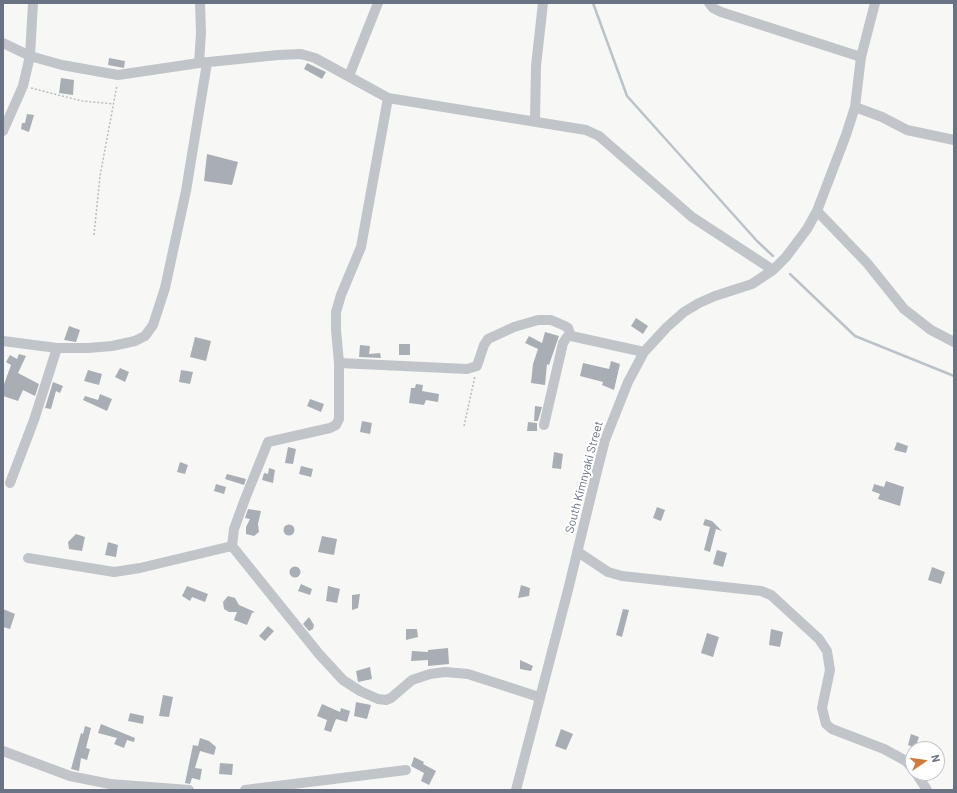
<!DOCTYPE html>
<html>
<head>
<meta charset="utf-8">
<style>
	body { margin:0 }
	#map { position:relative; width:957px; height:793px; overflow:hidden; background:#f7f7f5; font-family:Barlow,sans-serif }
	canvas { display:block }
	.frame { position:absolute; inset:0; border:4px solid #6a7383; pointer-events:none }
	.north { position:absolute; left:905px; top:741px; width:40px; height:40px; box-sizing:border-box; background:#fff; border:1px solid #c3c7cd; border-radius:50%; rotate:77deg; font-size:11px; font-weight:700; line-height:16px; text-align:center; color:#6a7383 }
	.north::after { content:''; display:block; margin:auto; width:14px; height:18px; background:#d17b3c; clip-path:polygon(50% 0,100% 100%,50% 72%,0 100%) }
</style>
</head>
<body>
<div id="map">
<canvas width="957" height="793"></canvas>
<div class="frame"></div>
<div class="north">N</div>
</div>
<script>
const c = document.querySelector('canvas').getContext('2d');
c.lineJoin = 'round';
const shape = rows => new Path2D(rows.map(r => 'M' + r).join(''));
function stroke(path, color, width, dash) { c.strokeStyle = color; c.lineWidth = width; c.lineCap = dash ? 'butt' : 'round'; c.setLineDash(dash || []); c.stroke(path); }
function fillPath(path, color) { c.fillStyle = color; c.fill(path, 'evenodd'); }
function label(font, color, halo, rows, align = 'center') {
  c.font = font + ' Barlow,sans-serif'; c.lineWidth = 4; c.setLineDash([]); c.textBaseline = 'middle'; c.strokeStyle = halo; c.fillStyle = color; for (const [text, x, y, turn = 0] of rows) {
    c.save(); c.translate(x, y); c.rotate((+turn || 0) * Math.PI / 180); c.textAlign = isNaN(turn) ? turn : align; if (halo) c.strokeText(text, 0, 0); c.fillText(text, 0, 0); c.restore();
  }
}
const stream = shape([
	[593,3,627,96,757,241,773,256],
	[790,274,855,336,954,376]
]);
const building = shape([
	[109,58,125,61,124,68,108,65],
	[307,63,326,72,322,79,304,69],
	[61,78,74,80,73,95,59,93],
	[27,114,34,115,29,132,21,129,22,123,25,123],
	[207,154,238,162,232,185,204,181],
	[636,318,648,326,643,334,631,326],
	[69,326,80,330,76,342,64,340],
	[545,332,559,336,549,365,547,364,545,385,531,383,533,364,538,349,525,343,529,336,542,343],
	[195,337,211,341,206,361,190,357],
	[399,344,410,344,410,355,399,355],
	[360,345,370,346,369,354,380,353,381,358,359,357],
	[19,354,26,356,18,373,39,384,35,396,23,390,18,401,3,396,3,387,11,365,6,362,10,355,17,359],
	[611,361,620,364,614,390,602,385,603,382,580,376,583,363,609,369],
	[120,368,129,372,125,382,115,377],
	[88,370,102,374,99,385,84,381],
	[181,370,193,372,190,384,179,382],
	[53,382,63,386,60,393,56,391,51,409,45,408],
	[416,384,423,385,422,391,439,394,438,402,426,400,424,405,409,403,411,388,415,388],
	[100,394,112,399,107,411,83,400,85,396,98,400],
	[310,399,324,404,321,412,307,406],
	[535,406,542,407,538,421,534,421],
	[362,421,372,423,370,434,360,432],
	[528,422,537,423,537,431,527,431],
	[897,442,908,446,906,453,894,450],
	[288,447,296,449,293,464,285,463],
	[554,452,563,454,561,469,552,468],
	[180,462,188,465,185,474,177,472],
	[301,466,313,469,311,477,299,474],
	[269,468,275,470,273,483,262,480,264,473,268,474],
	[227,474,246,479,244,485,225,479],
	[886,481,904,487,900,506,878,499,880,494,872,491,874,484,884,487],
	[216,484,226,487,224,494,214,491],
	[657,507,665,510,661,521,653,518],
	[248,509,261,511,258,524,259,532,254,536,246,534,246,527,250,519,245,518],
	[705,519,712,521,722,531,716,529,710,552,704,550,710,527,703,525],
	'283.5 530a5.5 5.5 0 1 1 11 0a5.5 5.5 0 1 1-11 0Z',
	[76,534,85,537,82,551,69,549,68,542],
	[322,536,337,539,334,555,318,552],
	[108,542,118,545,116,557,105,555],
	[717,550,727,553,723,567,713,564],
	'289.5 572a5.5 5.5 0 1 1 11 0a5.5 5.5 0 1 1-11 0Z',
	[932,567,945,572,941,584,928,580],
	[301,584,312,589,310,595,298,591],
	[521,585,530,588,529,596,518,598],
	[187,586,208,594,205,602,192,597,190,601,182,596],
	[328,586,340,589,337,603,326,601],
	[360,594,358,608,352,610,352,595],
	[228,596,235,598,239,605,255,612,252,613,247,625,234,620,237,612,229,612,224,609,223,602],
	[3,609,15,614,10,629,3,627],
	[623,609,629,610,622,637,616,635],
	[309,617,314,625,313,629,309,631,303,624],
	[268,626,274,631,265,641,259,636],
	[406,629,417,629,418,637,406,640],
	[771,629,783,632,780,647,769,645],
	[707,633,719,637,713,657,701,653],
	[448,648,449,664,428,666,428,660,411,661,412,651,428,652,428,650],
	[520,660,533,666,531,671,520,669],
	[370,667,372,679,358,682,356,671],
	[163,695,173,697,169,717,159,716],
	[356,702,371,705,367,719,354,716],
	[322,704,340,712,341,708,350,711,347,722,336,719,331,732,324,730,327,720,317,716],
	[130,713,144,716,143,724,128,721],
	[101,724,135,738,134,742,127,740,124,748,114,744,117,738,98,733],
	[85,726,91,728,86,748,90,749,87,760,81,758,79,771,71,769,81,733,83,734],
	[561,729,573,734,566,750,555,746],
	[911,734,919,737,915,748,908,745],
	[200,738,209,741,216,747,214,755,200,751,195,768,202,769,200,780,192,778,190,784,185,783,193,745,198,746],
	[414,757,424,762,423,764,436,771,429,785,421,781,424,773,411,766],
	[220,763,233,764,232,775,219,774]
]);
const path = shape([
	[31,88,82,101,114,104],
	[94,235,100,176,117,85],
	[464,426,475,376]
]);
const street = shape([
	[709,3,713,8,721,12,861,57],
	[3,43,30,56,62,65,118,75,199,63,278,55,301,54,315,58,388,98,586,130,599,136,614,149,692,217,773,270],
	[199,63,201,33,200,3],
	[349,76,378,3],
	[388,98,361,247,341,295,336,312,336,330,339,363,339,419,336,425,330,428,268,442,245,499,234,529,232,546,319,654,343,680,360,691,378,699,386,700,391,698,412,680,430,674,445,672,468,674,539,697],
	[855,107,882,117,907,130,954,140],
	[535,121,536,66,543,3],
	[3,131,23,86,30,56,33,3],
	[817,211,867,263,904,309,931,330,954,342],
	[3,341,57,348,88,348,112,346,135,341,145,336,153,325,165,288,186,191,207,63],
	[339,363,467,369,477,366,484,345,488,339,514,327,538,320,551,320,565,326,568,328,571,336],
	[544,425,563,343,567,337,571,336,644,352],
	[10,483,34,420,57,348],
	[578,552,608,572,622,576,761,591,771,595,819,639,827,651,830,670,822,708,826,724,832,729,884,749,906,761,913,769],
	[28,558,114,572,140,568,232,546],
	[3,751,70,776,110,784,189,790],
	[916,773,927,790],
	[245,790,406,770],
	[516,790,568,590,597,471,605,440,628,382,644,352,667,327,684,312,699,303,715,296,752,284,773,270,786,257,807,229,817,211,846,135,855,107,861,57,875,3]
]);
const streetNames = [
	["South Kimnyaki Street",584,477,-75]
];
stroke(stream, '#bbc2c8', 2.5);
fillPath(building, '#a9aeb5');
stroke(path, '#b9bbbe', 1.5, [2, 2]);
stroke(street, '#c1c4c8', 10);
label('12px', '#6a7383', '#fff', streetNames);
</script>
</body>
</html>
